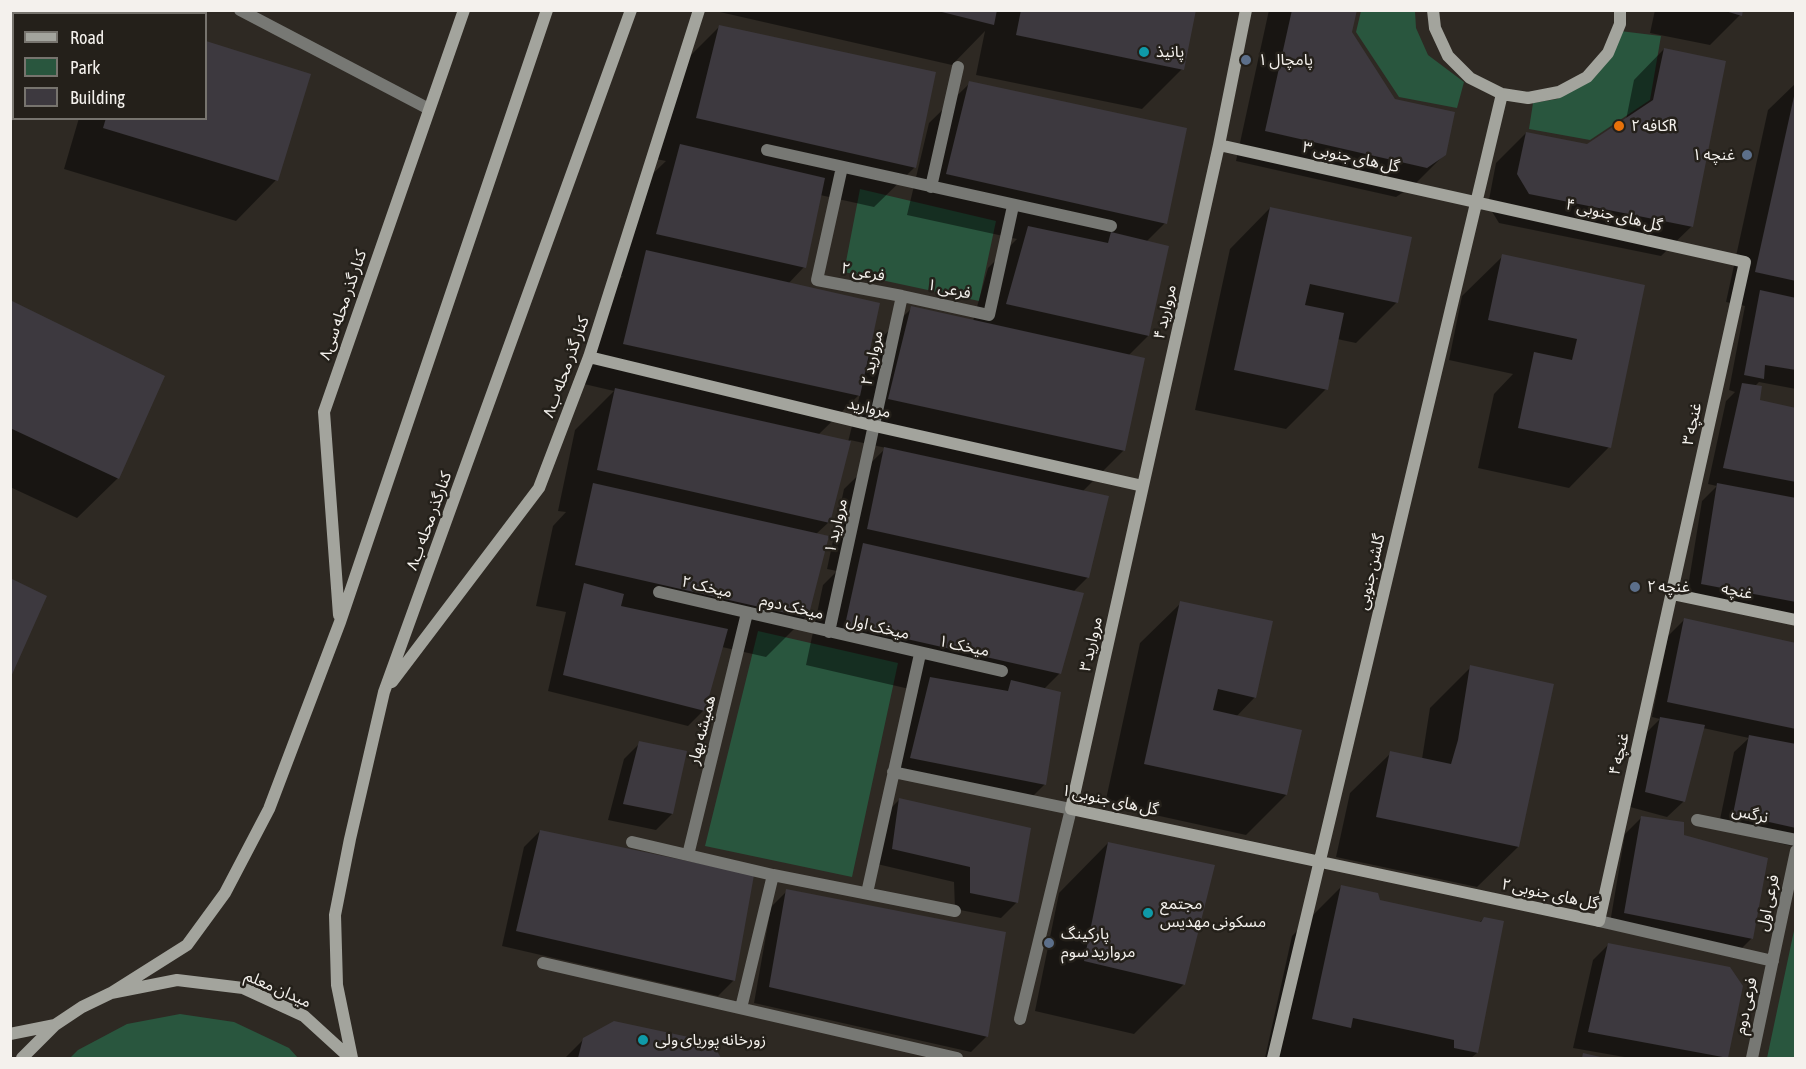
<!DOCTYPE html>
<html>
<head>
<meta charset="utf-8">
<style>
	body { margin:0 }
	#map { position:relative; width:1806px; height:1069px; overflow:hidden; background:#2e2923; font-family:"Asap Condensed",sans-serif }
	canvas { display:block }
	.frame { position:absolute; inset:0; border:12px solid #f4f1ed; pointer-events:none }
	.legend { position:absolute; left:12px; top:12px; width:195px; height:108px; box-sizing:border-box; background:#24201a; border:2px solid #77746e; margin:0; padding:8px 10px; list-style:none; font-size:18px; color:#f4f1ed }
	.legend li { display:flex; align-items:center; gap:12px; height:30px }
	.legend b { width:30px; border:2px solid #77746e }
</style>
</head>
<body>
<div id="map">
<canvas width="1806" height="1069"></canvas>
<div class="frame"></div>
<ul class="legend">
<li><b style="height:8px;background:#a3a49d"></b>Road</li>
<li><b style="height:16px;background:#29563e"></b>Park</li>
<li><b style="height:16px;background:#3d393f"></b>Building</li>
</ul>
</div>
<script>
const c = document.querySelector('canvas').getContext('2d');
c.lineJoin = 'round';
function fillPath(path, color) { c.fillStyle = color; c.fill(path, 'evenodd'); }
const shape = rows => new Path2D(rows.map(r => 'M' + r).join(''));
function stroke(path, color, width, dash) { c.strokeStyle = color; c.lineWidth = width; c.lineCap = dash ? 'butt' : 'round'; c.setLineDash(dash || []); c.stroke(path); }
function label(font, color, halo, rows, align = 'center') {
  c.font = font + ' "Asap Condensed","Noto Sans Arabic",sans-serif'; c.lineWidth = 5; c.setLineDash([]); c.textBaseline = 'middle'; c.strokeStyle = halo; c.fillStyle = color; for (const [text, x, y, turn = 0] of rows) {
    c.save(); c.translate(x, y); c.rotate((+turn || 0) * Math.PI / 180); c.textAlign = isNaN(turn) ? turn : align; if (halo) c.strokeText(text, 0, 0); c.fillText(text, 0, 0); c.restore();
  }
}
const green = shape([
	[1361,11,1415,11,1416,28,1428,55,1464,82,1457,108,1399,97,1356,32],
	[1620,31,1661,36,1650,100,1590,140,1529,129,1533,103,1557,99,1584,82],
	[860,189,996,221,979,301,844,272],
	[758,631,898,663,852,877,705,846],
	[1795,926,1795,1058,1767,1058],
	[180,1014,234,1022,289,1048,298,1058,70,1058,78,1050,127,1024]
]);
const shadow = shape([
	[711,10,1195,10,1182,69,1142,109,976,75,985,31,952,65],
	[1269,10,1355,10,1350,32,1394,100,1445,154,1414,185,1396,197,1236,161],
	[1655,10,1741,10,1740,15,1710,45,1650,33],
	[719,27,915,167,874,207,820,195,804,267,788,284,868,351,912,308,973,321,988,268,1017,239,907,215,929,123,970,83,1165,223,1146,242,1148,336,1128,356,1124,450,1082,492,1088,577,1073,592,1060,673,1044,689,1045,784,1029,800,895,774,918,691,806,665,823,585,837,571,827,569,844,489,886,448,850,440,829,522,815,535,806,617,766,657,722,647,704,710,688,726,548,691,566,612,536,606,553,526,566,512,558,511,575,430,614,391,584,384,606,293,623,276,616,275,640,186,666,161,656,159,679,67],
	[860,394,848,442,818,435],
	[206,42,309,75,276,180,236,221,64,169,79,118,206,118],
	[1664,49,1692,226,1661,256,1499,223,1488,205,1496,163,1526,133,1587,146,1626,120,1634,80],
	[1796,83,1796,389,1759,382,1754,387,1758,401,1796,410,1796,620,1686,599,1702,501,1717,486,1708,484,1726,401,1735,392,1729,390,1745,306,1726,302,1768,110],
	[1270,208,1397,302,1356,343,1337,339,1326,389,1286,429,1195,410,1230,249],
	[1503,256,1644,286,1609,447,1569,488,1478,468,1494,394,1513,374,1449,360,1462,296],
	[10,301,118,478,77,518,10,487],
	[1181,603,1255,697,1236,717,1286,795,1246,835,1105,804,1140,643],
	[1684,620,1796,645,1796,847,1718,829,1734,752,1749,738,1703,728,1683,802,1667,817,1630,807,1644,735,1660,719,1652,717,1668,636],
	[1471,667,1518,847,1477,887,1336,857,1350,793,1391,753,1422,759,1430,708],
	[640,743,672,814,656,830,608,820,624,759],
	[899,800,1017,902,1001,918,955,909,954,882,877,864,883,816],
	[1641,818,1683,836,1752,938,1736,954,1609,929,1625,834],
	[540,831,734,980,718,996,502,946,524,847],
	[1108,843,1184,984,1134,1034,1035,1011,1059,893],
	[1342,886,1379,901,1479,923,1484,918,1477,1053,1471,1058,1265,1058,1292,936],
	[787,891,987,1036,971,1052,754,1003,771,907],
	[1609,944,1726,1057,1630,1058,1573,1048,1593,960],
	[584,1039,711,1043,719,1058,565,1058]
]);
const building = shape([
	[934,10,997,10,994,25],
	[1021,10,1196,10,1184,70,1016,35],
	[1292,10,1357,10,1352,32,1395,99,1455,112,1446,155,1427,168,1265,131],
	[1722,10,1743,10,1742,16],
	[719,25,936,72,916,168,696,118],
	[206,41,311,74,278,181,103,128,106,118,206,118],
	[1664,48,1726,61,1693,227,1529,194,1517,174,1526,132,1587,144,1653,100],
	[969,81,1187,128,1167,224,946,174],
	[1795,92,1796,93,1796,281,1755,272],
	[680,144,825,178,806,268,656,234],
	[1270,207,1412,237,1398,303,1310,284,1305,305,1344,313,1328,390,1234,370],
	[1028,226,1108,243,1111,232,1169,246,1149,336,1006,304],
	[646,250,880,303,860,396,623,344],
	[1502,254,1645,285,1611,448,1518,428,1534,352,1572,360,1577,339,1488,320],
	[1760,290,1796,298,1796,370,1765,365,1764,379,1744,375],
	[10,300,165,376,119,479,10,428],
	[911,306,1145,358,1125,451,888,399],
	[1742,383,1762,386,1760,400,1796,408,1796,482,1723,468],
	[615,388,851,441,830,523,597,470],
	[884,447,1109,496,1089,578,867,529],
	[593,483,829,536,808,618,575,565],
	[1717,483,1796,498,1796,602,1701,584],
	[863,543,1084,593,1061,674,845,625],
	[10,578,47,596,10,679],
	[584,583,624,594,621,606,728,629,705,711,563,675],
	[1180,601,1273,621,1256,698,1218,689,1213,710,1302,730,1287,795,1144,764],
	[1684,618,1796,643,1796,729,1667,702],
	[1470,665,1554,684,1519,847,1376,817,1390,751,1451,764,1458,740],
	[930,677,1008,691,1011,680,1061,692,1046,785,910,758],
	[1660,717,1705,725,1685,802,1645,792],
	[1749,735,1796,744,1796,828,1733,814],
	[639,741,687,751,673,814,623,804],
	[899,798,1031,828,1018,903,970,893,970,867,892,849],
	[1641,816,1684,822,1684,835,1768,858,1753,939,1624,913],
	[540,830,754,875,735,981,516,931],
	[1108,842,1215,865,1185,985,1084,961],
	[1341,885,1378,893,1380,900,1481,922,1484,917,1504,921,1478,1053,1454,1048,1454,1040,1353,1018,1351,1028,1312,1019],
	[786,889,1006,932,988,1037,769,987],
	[1608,943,1730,967,1743,986,1728,1058,1588,1032],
	[614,1021,712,1042,721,1058,578,1058,583,1038],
	[1583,1053,1605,1058,1582,1058]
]);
const path = shape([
	[68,14,69,10],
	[10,120,14,114]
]);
const lane = shape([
	[1020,1019,1071,809]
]);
const street = shape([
	[240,10,429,109],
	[767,150,1111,226],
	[842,167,817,280,902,296,989,315,1013,206],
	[931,187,958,67],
	[659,592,1002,671],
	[829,632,902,296],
	[893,772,1071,809],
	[1697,820,1796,840],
	[632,842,773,875,955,911],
	[688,855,747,613],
	[867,893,920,654],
	[1599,921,1773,961],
	[543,963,957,1058],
	[741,1008,773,875],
	[1752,1058,1796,851]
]);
const secondary = shape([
	[1433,10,1435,28,1448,56,1470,78,1502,94,1528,98,1559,92,1587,77,1608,53,1620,24,1620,10],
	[1219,145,1745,262,1599,921,1071,809,1219,145,1246,10],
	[589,357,875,426,1143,486],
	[1672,594,1796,620],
	[339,615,324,412,464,10],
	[392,682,539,488,589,357,699,10],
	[111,993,187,945,225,893,269,809,340,622,547,10],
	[10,1034,55,1025],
	[22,1058,55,1025,82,1007,111,993,177,980,243,988,304,1016,350,1058],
	[352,1058,337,985,335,915,350,839,384,692,631,10],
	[1273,1058,1502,94]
]);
const markers = [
	[1144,52,6,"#0f9aa8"],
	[1246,60,6,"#5c6f8a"],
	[1619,126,6,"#e8710a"],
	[1747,155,6,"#5c6f8a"],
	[1635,587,6,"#5c6f8a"],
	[1148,913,6,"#0f9aa8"],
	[1049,943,6,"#5c6f8a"],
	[643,1040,6,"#0f9aa8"]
];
const poiNames = [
	["پانیذ",1156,52],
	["پامچال ۱",1258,60],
	["کافه ۲R",1631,126],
	["غنچه ۱",1735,155,"right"],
	["غنچه ۲",1647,587],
	["مجتمع",1160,904],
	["مسکونی مهدیس",1160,922],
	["پارکینگ",1061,934],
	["مروارید سوم",1061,952],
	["زورخانه پوریای ولی",655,1040]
];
const streetNames = [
	["گل های جنوبی ۳",1351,157,12],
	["گل های جنوبی ۴",1614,215,13],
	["فرعی ۲",863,272,11],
	["فرعی ۱",949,289,13],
	["کنار گذر محله سی۸",343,305,-71],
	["مروارید ۴",1165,312,-77],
	["مروارید ۲",872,358,-78],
	["کنار گذر محله ب۸",566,367,-70],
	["مروارید",869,408,13],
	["غنچه ۳",1692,424,-78],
	["کنارگذر محله ب۸",429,521,-70],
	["مروارید ۱",836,526,-77],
	["گلشن جنوبی",1371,572,-77],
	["میخک ۲",707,587,13],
	["غنچه",1737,591,12],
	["میخک دوم",792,607,13],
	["میخک اول",878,627,13],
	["مروارید ۳",1091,644,-77],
	["میخک ۱",964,646,12],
	["همیشه بهار",702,730,-76],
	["غنچه ۴",1619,754,-77],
	["گل های جنوبی ۱",1110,800,12],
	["نرگس",1750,814,12],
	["گل های جنوبی ۲",1550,894,12],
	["فرعی اول",1768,903,-78],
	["میدان معلم",278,989,24],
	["فرعی دوم",1746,1006,-78]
];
fillPath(green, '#29563e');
fillPath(shadow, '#0007');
fillPath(building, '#3d393f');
stroke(path, '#918d88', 4, [4.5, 3]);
stroke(lane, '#777874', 12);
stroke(street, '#777874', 12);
stroke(secondary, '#a3a49d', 12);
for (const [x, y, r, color] of markers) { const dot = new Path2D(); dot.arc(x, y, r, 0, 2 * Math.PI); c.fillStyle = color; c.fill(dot); stroke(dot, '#24201a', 2); }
label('16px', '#f4f1ed', '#24201a', poiNames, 'left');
label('16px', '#f4f1ed', '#24201a', streetNames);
</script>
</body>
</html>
